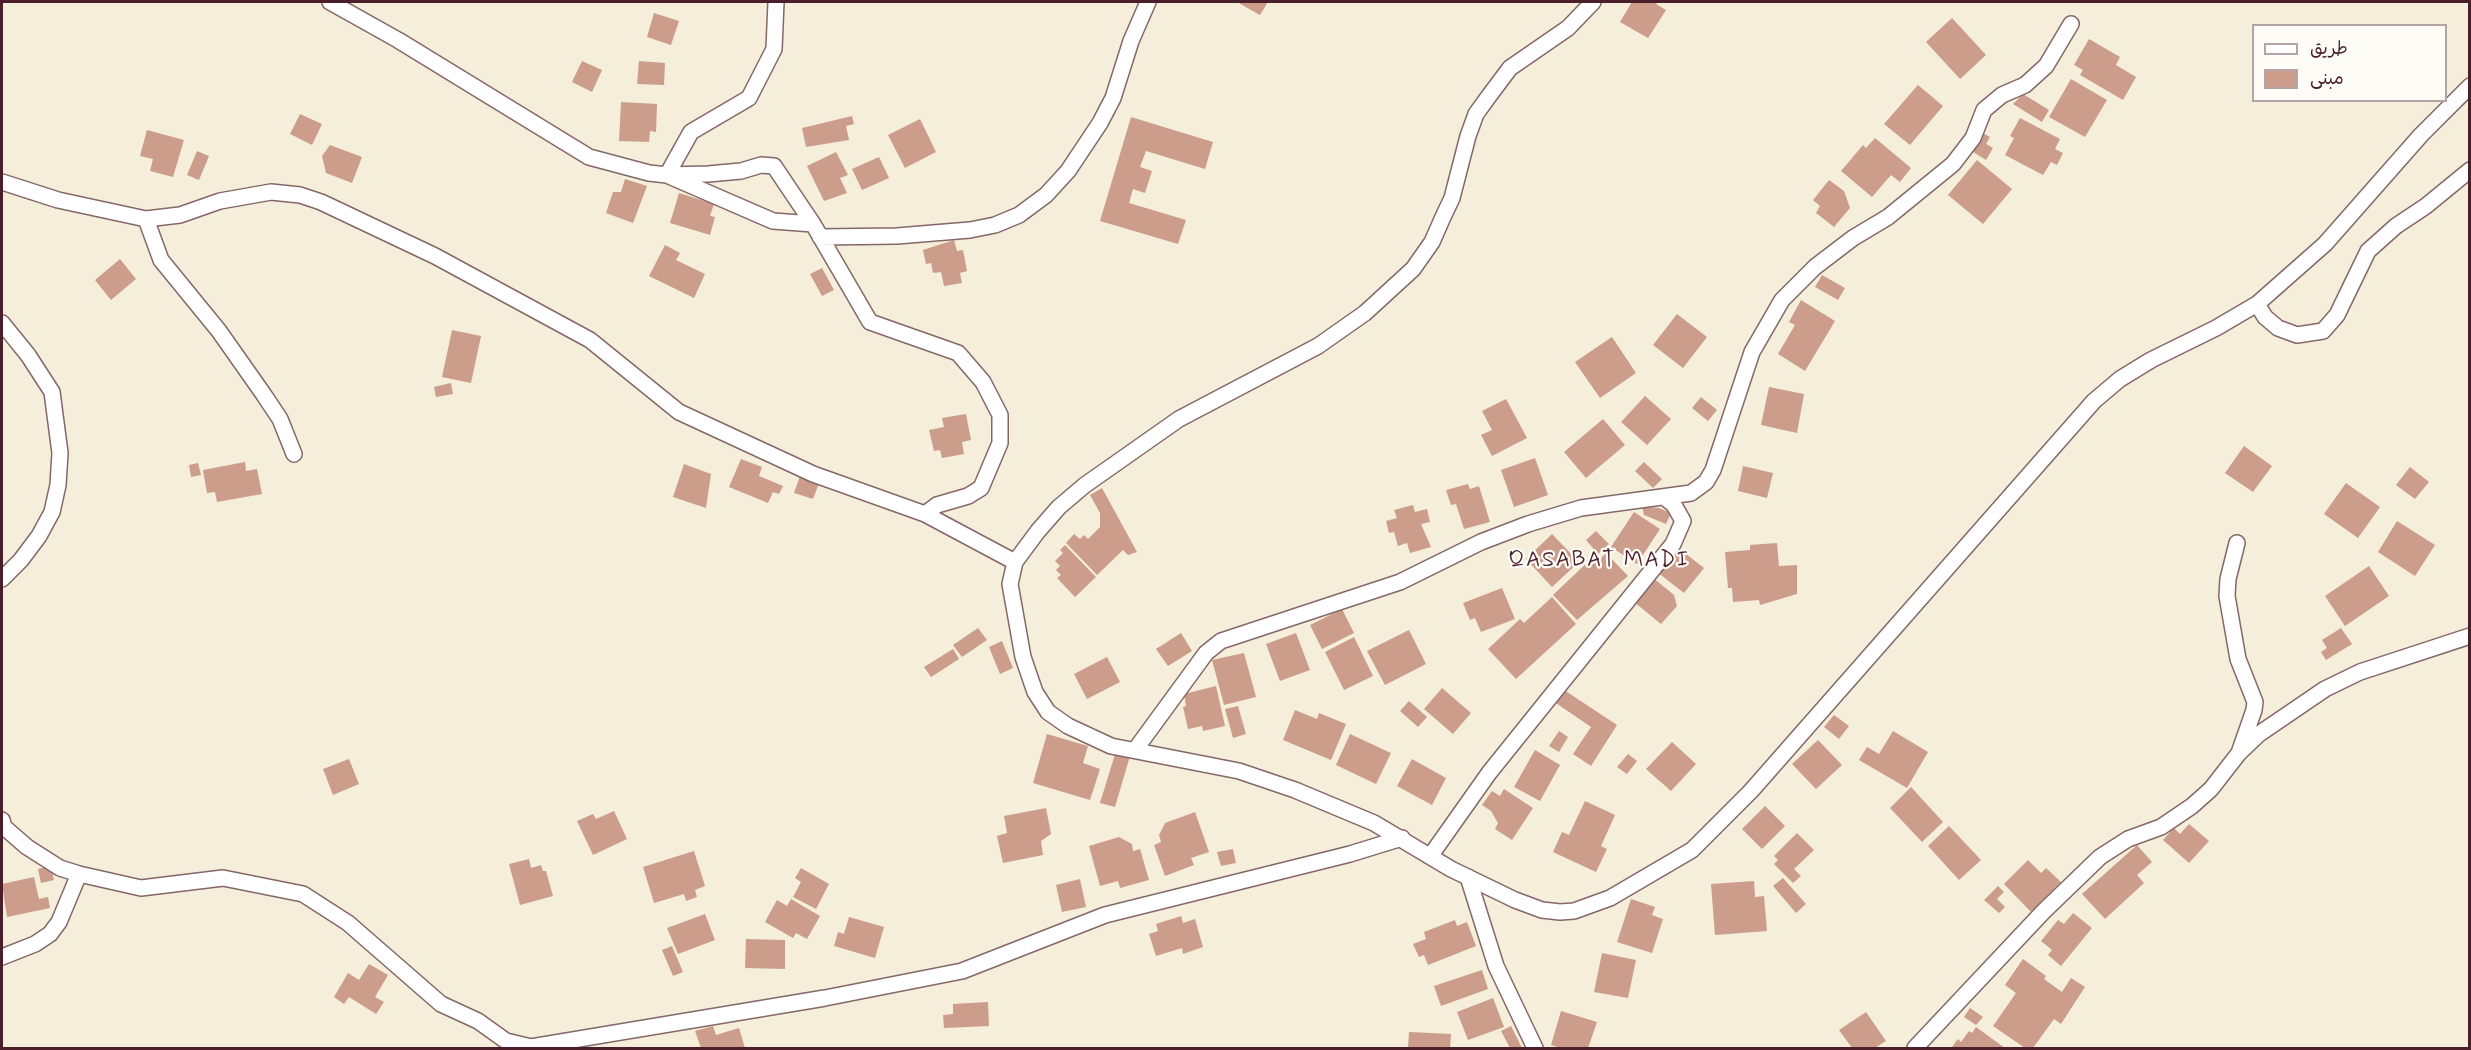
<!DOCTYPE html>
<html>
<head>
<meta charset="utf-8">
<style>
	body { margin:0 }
	#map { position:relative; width:2471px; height:1050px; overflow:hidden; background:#f4eeda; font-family:Mynerve,"Playpen Sans Arabic",sans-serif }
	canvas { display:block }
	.frame { position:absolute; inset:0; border:3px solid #4a1f2b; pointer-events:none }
	.legend { position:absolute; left:2252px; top:24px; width:195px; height:78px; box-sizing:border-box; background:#fdfcf7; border:2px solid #b5a4a5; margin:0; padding:8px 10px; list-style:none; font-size:18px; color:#4a1f2b }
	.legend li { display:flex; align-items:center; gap:12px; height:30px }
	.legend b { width:30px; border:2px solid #b5a4a5 }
</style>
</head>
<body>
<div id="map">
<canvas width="2471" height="1050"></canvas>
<div class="frame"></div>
<ul class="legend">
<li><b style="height:8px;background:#fff"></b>طريق</li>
<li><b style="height:16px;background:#cb9d8a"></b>مبنى</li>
</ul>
</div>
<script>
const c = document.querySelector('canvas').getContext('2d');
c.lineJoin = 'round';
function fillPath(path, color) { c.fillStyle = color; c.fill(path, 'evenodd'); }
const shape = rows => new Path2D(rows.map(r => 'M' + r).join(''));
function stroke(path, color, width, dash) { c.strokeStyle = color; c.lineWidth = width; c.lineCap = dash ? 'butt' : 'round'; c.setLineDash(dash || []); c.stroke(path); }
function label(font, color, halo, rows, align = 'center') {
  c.font = font + ' Mynerve,sans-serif'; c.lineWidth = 4.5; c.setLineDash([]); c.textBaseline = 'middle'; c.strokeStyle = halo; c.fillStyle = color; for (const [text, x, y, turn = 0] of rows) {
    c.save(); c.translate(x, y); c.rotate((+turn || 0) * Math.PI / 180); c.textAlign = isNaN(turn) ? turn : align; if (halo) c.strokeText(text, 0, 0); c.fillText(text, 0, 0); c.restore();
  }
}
const building = shape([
	[1237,2,1268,2,1260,15],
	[1632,2,1658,2,1656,4,1666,10,1648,38,1620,22],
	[654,13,679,21,671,45,647,37],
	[1952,18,1986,55,1960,79,1926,42],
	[2089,39,2120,57,2116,65,2136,77,2123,100,2080,75,2083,70,2074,65],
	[582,61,602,70,592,92,572,82],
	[639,61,665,63,664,85,637,84],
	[2071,79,2107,100,2085,137,2049,117],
	[1918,85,1943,106,1910,145,1884,124],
	[2023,94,2049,110,2042,122,2013,104],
	[621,102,657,104,656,132,650,131,649,142,619,141],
	[300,114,322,124,312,145,290,134],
	[852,116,854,124,846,126,849,140,806,147,802,128],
	[1131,117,1213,142,1205,169,1146,151,1140,167,1152,171,1145,193,1133,189,1129,203,1186,220,1178,244,1100,221],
	[2020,118,2060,139,2055,149,2063,153,2057,165,2051,162,2043,175,2005,155,2014,138,2010,136],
	[920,119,936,152,905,168,888,135],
	[147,130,184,140,173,177,150,171,153,159,140,156],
	[1981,132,1990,137,1986,144,1993,148,1986,160,1970,150],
	[1875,138,1911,168,1900,182,1891,175,1872,197,1841,171,1863,145,1866,148],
	[330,145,362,157,352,183,326,173,322,156],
	[197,151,209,156,199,180,187,175],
	[836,152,848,175,840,178,847,193,824,201,807,166],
	[879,157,889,178,862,190,852,169],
	[1977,160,2012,189,1983,224,1948,195],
	[625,179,647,186,633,223,606,213,613,192,621,192],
	[1829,180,1844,191,1850,208,1834,227,1816,213,1820,206,1813,200],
	[679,193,714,204,710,216,715,217,710,235,670,223],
	[954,240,957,251,963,250,967,271,960,273,962,283,944,286,941,272,933,273,931,263,926,264,923,250],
	[665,245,680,253,676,260,705,274,694,298,649,276],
	[120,259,136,279,111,300,95,280],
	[822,268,834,290,822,296,810,274],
	[1822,275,1845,288,1838,300,1815,287],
	[1801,300,1835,321,1805,371,1778,354,1795,325,1789,322],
	[1677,314,1707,337,1683,368,1653,345],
	[452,330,481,336,471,383,442,377],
	[1612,337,1636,373,1600,398,1575,362],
	[451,383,453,394,436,397,434,387],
	[1769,387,1804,394,1797,433,1761,425],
	[1645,396,1671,419,1647,445,1621,422],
	[1701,397,1717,410,1708,421,1692,408],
	[1506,399,1527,438,1492,456,1481,435,1492,430,1482,411],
	[966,414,971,440,962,442,964,454,942,458,940,450,934,451,929,430,944,427,942,418],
	[1603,419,1625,445,1586,478,1564,452],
	[2244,446,2272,466,2253,492,2225,473],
	[1535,458,1548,495,1514,507,1501,470],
	[741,459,762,467,759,476,783,486,779,494,773,492,768,503,729,487],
	[245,462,246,471,257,469,262,494,217,502,215,492,207,493,203,470],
	[1644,462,1662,479,1653,488,1635,471],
	[198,463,201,475,191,477,189,465],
	[684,464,711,474,706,508,673,497],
	[1743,466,1773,473,1767,498,1738,491],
	[2410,467,2429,482,2415,499,2396,485],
	[800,476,819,483,813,499,794,493],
	[2346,483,2380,507,2358,538,2324,514],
	[1468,484,1470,489,1479,486,1490,522,1464,529,1456,504,1451,505,1446,490],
	[1102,488,1137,552,1128,555,1123,550,1097,575,1066,543,1074,534,1080,539,1084,535,1088,539,1100,527,1100,513,1090,495],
	[1413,505,1415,512,1427,509,1430,522,1421,524,1431,547,1410,553,1407,543,1398,546,1394,532,1389,533,1386,521,1397,518,1394,510],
	[1642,506,1659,508,1671,513,1666,524,1644,515],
	[1634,512,1660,529,1637,564,1611,547],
	[2397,521,2435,545,2415,576,2378,552],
	[1596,531,1609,544,1598,554,1586,540],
	[1552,534,1579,562,1552,587,1526,559],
	[1777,543,1779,566,1797,565,1797,594,1760,605,1759,600,1733,602,1732,588,1728,588,1725,552,1750,550,1750,545],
	[1065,545,1096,577,1075,597,1057,578,1061,575,1056,570,1060,566,1055,561,1063,553,1060,550],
	[1677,547,1704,568,1684,593,1657,572],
	[1606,553,1628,576,1577,620,1553,595,1592,558,1597,562],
	[2369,566,2389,596,2345,626,2325,596],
	[1652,577,1674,595,1677,606,1661,624,1633,601],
	[1502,588,1515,619,1481,632,1475,618,1470,620,1463,603],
	[1552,597,1576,624,1516,679,1488,649,1520,619,1524,623],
	[1342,609,1354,633,1322,649,1310,625],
	[978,628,987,640,962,657,953,645],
	[2341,628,2352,644,2326,660,2321,652,2327,648,2322,640],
	[1409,630,1426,664,1385,685,1367,651],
	[1181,633,1192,651,1168,666,1156,649],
	[1296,633,1310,670,1280,681,1266,644],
	[1354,637,1373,676,1344,690,1325,652],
	[1002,641,1013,668,1000,674,989,647],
	[953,649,959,659,931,677,924,667],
	[1244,653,1256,697,1224,705,1212,660],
	[1107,657,1120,682,1087,699,1074,674],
	[1216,686,1225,726,1203,731,1202,726,1188,729,1183,707,1186,706,1184,694],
	[1442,688,1471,713,1453,734,1424,709],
	[1561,688,1617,725,1591,766,1573,754,1591,727,1553,701],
	[1409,701,1427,717,1418,727,1400,711],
	[1238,706,1246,734,1233,738,1225,709],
	[1295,710,1317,719,1319,713,1346,724,1331,760,1283,740],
	[1834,715,1849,726,1839,739,1824,727],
	[1559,731,1568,737,1559,752,1549,746],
	[1893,731,1928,752,1907,788,1859,760,1867,747,1879,754],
	[1047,734,1088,746,1083,763,1100,769,1090,800,1033,783],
	[1350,734,1391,753,1376,784,1336,765],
	[1818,740,1842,765,1816,789,1792,764],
	[1672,742,1696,764,1671,791,1646,769],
	[1535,750,1560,765,1540,801,1514,787],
	[1116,751,1130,756,1115,807,1100,803],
	[1628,754,1637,761,1627,774,1617,767],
	[349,759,359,784,333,795,323,769],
	[1412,759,1446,778,1432,805,1397,786],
	[1911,787,1943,822,1922,842,1890,808],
	[1504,789,1533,808,1512,840,1495,829,1498,823,1491,811,1482,805,1492,791,1500,796],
	[1585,801,1615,815,1601,846,1607,849,1596,872,1553,852,1562,832,1569,835],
	[1765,806,1785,826,1762,849,1742,829],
	[1046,808,1051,834,1041,841,1043,855,1003,863,997,836,1007,833,1004,816],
	[614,811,627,839,593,855,577,821,593,814,596,819],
	[1195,812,1209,852,1191,858,1194,865,1165,876,1154,845,1161,842,1159,835,1165,823],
	[2189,824,2209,841,2189,863,2163,840,2174,828,2180,834],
	[1949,826,1981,860,1959,880,1928,846],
	[1797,833,1814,850,1794,869,1801,876,1793,883,1774,864,1778,860,1774,856],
	[1119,837,1132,844,1133,851,1140,849,1149,880,1120,888,1118,881,1100,886,1089,846],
	[2137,845,2152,862,2137,875,2144,883,2105,919,2082,894],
	[1233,849,1236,863,1221,866,1217,852],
	[694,851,705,886,695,890,697,897,686,901,684,894,654,903,643,867],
	[529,859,531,868,541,865,543,871,546,871,553,896,520,905,509,864],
	[2028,860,2041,873,2046,868,2061,882,2031,912,2004,884],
	[51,866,54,880,41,883,38,869],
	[801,868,829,884,816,909,793,897,801,882,795,878],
	[34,877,39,899,48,897,50,908,7,917,2,884],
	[1783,878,1806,904,1796,913,1773,886],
	[1080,879,1086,907,1062,912,1056,885],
	[1754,881,1755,897,1764,896,1767,931,1715,935,1711,884],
	[1998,886,2004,892,1997,899,2005,907,1999,913,1984,900],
	[791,899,820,916,807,939,796,933,793,938,765,922,777,900,787,906],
	[1631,899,1655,907,1652,915,1663,919,1652,953,1617,942],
	[2073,913,2092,928,2061,966,2048,955,2052,950,2041,941,2058,920,2064,924],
	[705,914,715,940,678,954,667,928],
	[1181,916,1183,923,1195,919,1203,947,1183,954,1182,948,1156,956,1149,934,1158,931,1156,924],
	[849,917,884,927,875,958,834,946,838,932,844,934],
	[1455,920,1457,926,1467,922,1476,946,1428,965,1424,955,1419,957,1413,944,1426,939,1424,932],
	[746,939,785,940,785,969,745,968],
	[672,946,683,972,673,976,662,950],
	[1602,953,1636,960,1628,998,1594,992],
	[2023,959,2046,976,2044,979,2062,992,2071,978,2085,987,2061,1024,2054,1019,2033,1048,2025,1048,1993,1026,2016,993,2005,985],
	[369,964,388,975,375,997,384,1002,376,1014,349,997,344,1004,334,997,348,973,359,980],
	[1482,970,1488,989,1441,1006,1434,986],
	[1493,998,1504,1027,1468,1040,1457,1012],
	[988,1002,989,1026,944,1028,943,1015,953,1014,953,1004],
	[1970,1008,1983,1017,1976,1025,1964,1017],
	[1561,1011,1597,1022,1588,1048,1561,1048,1551,1045],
	[1866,1012,1886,1041,1875,1048,1852,1048,1839,1030],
	[713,1026,716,1035,739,1028,745,1048,701,1048,695,1031],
	[1511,1026,1522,1048,1510,1048,1501,1031],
	[1976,1027,1998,1043,2005,1048,1952,1047,1958,1039,1961,1042,1969,1031,1972,1033],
	[1409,1032,1451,1034,1450,1048,1408,1048]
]);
const street = shape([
	[330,2,398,40,589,157,649,173,667,175,773,221,813,224,870,322,958,353,983,382,1000,415,1000,443,981,488,968,496,937,505,925,514],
	[776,2,774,49,749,98,691,132,667,175,708,174,741,171,761,165,774,166,813,224],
	[1593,2,1568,28,1510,68,1489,96,1476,114,1468,136,1452,198,1443,217,1432,242,1413,269,1365,313,1318,346,1179,419,1085,485,1059,507,1038,531,1015,562,1010,584,1023,657,1035,692,1048,712,1068,726,1111,746,1239,771,1295,790,1374,823,1451,869,1515,900,1542,910,1560,912,1574,911,1610,898,1692,850,1751,791,2094,401,2120,379,2151,360,2216,328,2257,304,2325,244,2421,135,2470,86],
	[2,182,58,200,146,219,180,215,220,201,271,192,300,195,321,202,435,256,590,340,679,412,813,474,925,514,1015,562],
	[146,219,161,260,219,331,264,395,280,419,294,454],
	[820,237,897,236,970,230,995,225,1019,215,1046,195,1068,171,1100,123,1113,98,1131,41,1148,2],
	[2257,304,2265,317,2278,328,2297,335,2323,331,2337,315,2368,251,2396,226,2426,206,2470,170],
	[2,323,28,355,52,392,60,453,58,485,52,512,39,536,21,560,2,579],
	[2237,543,2228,579,2227,596,2238,659,2255,702,2254,710,2240,750],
	[1135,750,1206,653,1221,641,1400,582,1481,542,1528,524,1581,508,1691,493,1706,482,1713,470,1752,352,1782,300,1815,267,1853,238,1888,217,1953,164,1973,138,1984,110,2002,95,2025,85,2046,66,2071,24],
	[2,820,4,827,27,847,60,868,79,874,141,888,223,878,303,894,348,923,441,1004,478,1021,506,1041,531,1047,825,998,962,971,1105,915,1350,854,1402,838],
	[1431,855,1489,773,1673,544,1683,521,1674,505,1664,497],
	[1468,877,1496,966,1535,1048],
	[2,957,35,944,50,934,59,922,79,874],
	[1915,1048,2043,912,2100,857,2128,839,2161,827,2192,806,2211,789,2239,753,2259,734,2325,689,2360,672,2470,636]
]);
const quarterNames = [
	["QASABAT MADI",1599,561]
];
fillPath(building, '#cb9d8a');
stroke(street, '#866768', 18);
stroke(street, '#fff', 15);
c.letterSpacing = '1.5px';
label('22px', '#4a1f2b', '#fdfcf7', quarterNames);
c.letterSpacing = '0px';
</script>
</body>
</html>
